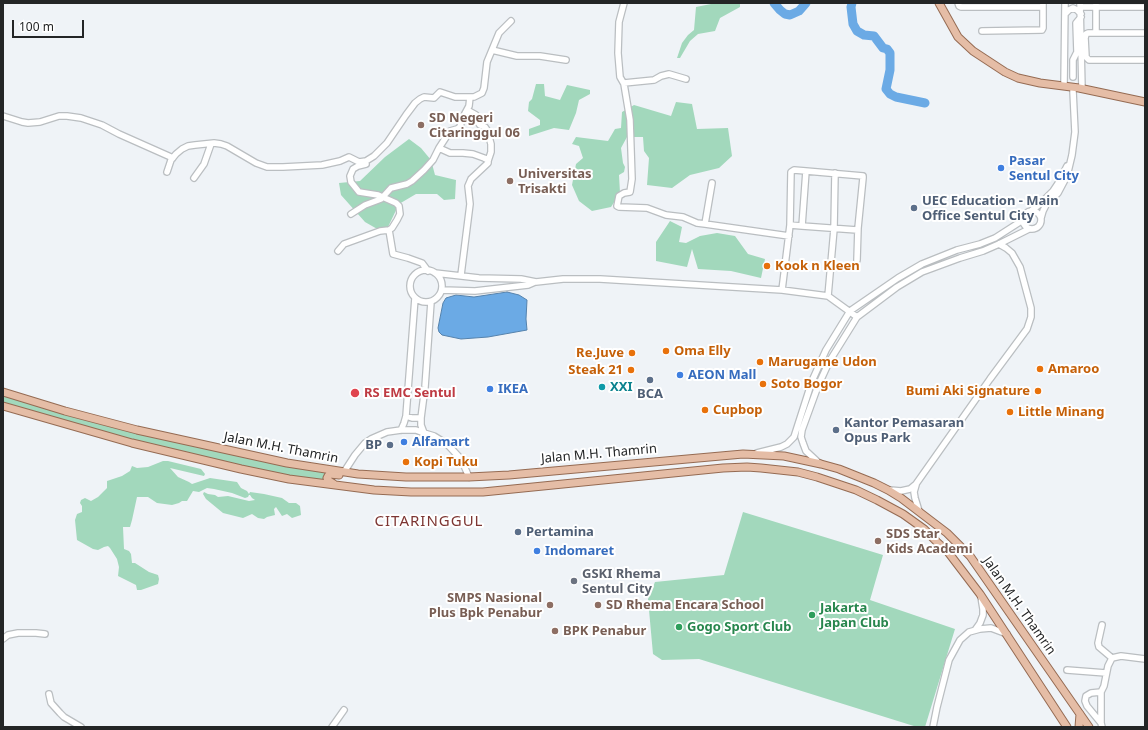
<!DOCTYPE html>
<html>
<head>
<meta charset="utf-8">
<style>
	body { margin:0 }
	#map { position:relative; width:1148px; height:730px; overflow:hidden; background:#eff3f7; font-family:"Noto Sans",sans-serif }
	canvas { display:block }
	.frame { position:absolute; inset:0; border:4px solid #232526; pointer-events:none }
	.scale { position:absolute; left:12px; top:20px; width:72px; height:18px; box-sizing:border-box; border:2px solid #232526; border-top:0; padding-left:5px; font-size:12px; line-height:14px; white-space:nowrap; color:#232526; -webkit-text-stroke:3px #fff; paint-order:stroke }
</style>
</head>
<body>
<div id="map">
<canvas width="1148" height="730"></canvas>
<div class="frame"></div>
<div class="scale">100 m</div>
</div>
<script>
const c = document.querySelector('canvas').getContext('2d');
c.lineJoin = 'round';
function fillPath(path, color) { c.fillStyle = color; c.fill(path, 'evenodd'); }
const shape = rows => new Path2D(rows.map(r => 'M' + r).join(''));
function stroke(path, color, width, dash) { c.strokeStyle = color; c.lineWidth = width; c.lineCap = dash ? 'butt' : 'round'; c.setLineDash(dash || []); c.stroke(path); }
function label(font, color, halo, rows, align = 'center') {
  c.font = font + ' "Noto Sans",sans-serif'; c.lineWidth = 4; c.setLineDash([]); c.textBaseline = 'middle'; c.strokeStyle = halo; c.fillStyle = color; for (const [text, x, y, turn = 0] of rows) {
    c.save(); c.translate(x, y); c.rotate((+turn || 0) * Math.PI / 180); c.textAlign = isNaN(turn) ? turn : align; if (halo) c.strokeText(text, 0, 0); c.fillText(text, 0, 0); c.restore();
  }
}
const green = shape([
	[716,3,740,3,740,7,720,18,715,31,698,34,690,41,680,58,677,58,682,43,688,35,694,30,696,7],
	[536,84,544,84,545,96,560,100,567,85,590,90,590,94,579,100,576,113,569,130,554,128,529,136,529,129,540,125,540,120,528,111,529,102,532,99],
	[676,102,692,104,697,129,728,128,732,156,719,168,690,175,672,188,647,185,649,158,644,151,643,137,627,137,621,148,623,163,625,167,624,172,619,175,620,193,611,207,592,211,579,201,572,185,576,164,583,158,579,146,572,144,576,137,608,141,615,129,621,128,622,112,634,105,671,116],
	[409,139,421,148,431,160,435,175,456,180,455,199,444,200,437,194,416,194,399,204,388,227,379,230,365,222,341,195,339,183,360,181,385,157],
	[670,221,682,227,679,242,686,243,700,236,717,233,735,236,748,254,765,259,761,278,731,271,698,269,692,249,687,267,656,261,656,242],
	[3,396,136,432,233,455,279,465,326,472,324,474,324,478,326,481,310,479,254,469,132,440,3,404],
	[163,461,168,461,201,469,205,474,204,476,170,468,178,477,189,482,192,484,210,478,237,482,241,488,247,491,249,494,250,492,264,494,282,498,289,503,296,503,300,506,301,515,292,518,287,514,282,516,276,507,274,509,275,515,267,517,264,519,258,518,252,514,243,518,223,513,206,499,203,494,204,492,208,494,215,495,218,497,228,496,249,501,255,500,252,498,250,495,249,495,248,497,245,498,232,493,214,489,207,488,199,492,193,491,187,501,182,501,179,503,172,505,157,503,148,497,137,497,132,520,130,527,123,527,124,549,129,551,131,554,132,563,135,563,149,572,158,575,159,579,158,584,141,590,137,590,136,585,118,576,119,567,117,559,110,548,108,546,104,547,98,550,93,549,77,540,75,520,77,514,82,512,82,506,80,503,81,500,85,498,91,501,98,497,107,488,107,481,122,476,130,471,132,466,137,468,148,467],
	[743,512,883,555,870,600,955,629,925,727,917,727,699,659,662,660,653,654,648,599,655,582,724,575]
]);
const water = shape([
	[507,292,519,295,527,300,526,319,527,330,488,337,461,339,442,335,439,332,438,328,443,303,446,298,456,295,474,297,507,292]
]);
const river = shape([
	[774,3,780,10,785,14,790,15,799,11,806,3],
	[852,3,851,7,853,24,857,31,864,35,874,36,883,48,887,49,890,53,890,70,886,89,890,94,896,97,925,103]
]);
const minor = shape([
	[624,3,619,22,618,53,620,77,624,84,630,120,632,179,630,192,624,193,619,196,617,206,619,207,647,208,666,215,683,217,697,223,705,224,789,236],
	[958,3,959,6,961,7,1043,7],
	[1080,3,1082,89],
	[1096,3,1096,33],
	[1083,7,1145,7],
	[1065,14,1069,10,1073,8,1077,10,1081,14],
	[982,31,1042,30,1043,28,1043,3],
	[1145,33,1088,33,1086,34,1085,38,1086,57,1089,60,1145,60],
	[492,50,517,56,540,56,566,60],
	[1073,77,1073,60,1077,52,1076,23,1081,17],
	[624,83,654,80,661,76,669,74,686,79],
	[1064,85,1065,3],
	[467,110,476,115,477,121,480,125,485,127,487,130,491,144,491,152,488,161],
	[3,116,22,122,28,123,40,122,59,116,67,116,81,118,102,125,119,134,173,158],
	[439,148,450,153,463,153,473,154,484,158,488,160,488,163,471,179,468,186,470,204,461,275],
	[366,164,358,166,353,169,350,176,351,182,359,192,378,195,396,203,399,206,400,214,397,220,392,228,389,230,393,254,408,258,422,263,428,271],
	[806,171,863,176,863,178,858,228,857,230,802,226,806,171],
	[167,172,171,160,176,154,182,149,188,146,195,145,214,143,221,144,227,146,256,163,267,167,283,167,322,165,340,161,349,157,359,162,366,161,374,156,387,143,406,115,415,103,420,99,424,97,434,98,440,92,455,97,474,97,482,93,484,88,487,62,499,33,511,21],
	[194,178,204,164,211,144],
	'1023 220a9 9 0 1 1 18 0a9 9 0 1 1-18 0Z',
	[1031,211,1041,203,1053,191,1059,182,1067,166],
	[351,214,365,205,381,199,391,188,407,184,412,181,424,170,433,160,439,148,450,131,457,129,460,127,462,119,469,106,470,97],
	[1041,218,1043,211,1046,205,1058,193,1067,176,1072,155,1075,132,1073,91],
	[705,224,712,183],
	[790,225,802,226],
	[338,251,344,244,380,231,389,230],
	[857,260,858,228],
	'410 286a16 16 0 1 1 32 0a16 16 0 1 1-32 0Z',
	[435,273,479,278,521,279,536,282,563,279,600,279,782,290,828,296,857,317],
	[442,290,475,291,528,285,535,282],
	[782,290,790,225,791,172,794,170,806,171],
	[828,296,834,229,835,173],
	[406,416,412,418,421,418],
	[401,430,404,423,406,416,415,298],
	[424,433,421,425,421,418,425,387,431,302],
	[757,453,781,447,787,444,794,437,812,381,826,350,850,311,898,278,922,264,957,250,980,244,995,238,1023,220],
	[820,464,806,451,803,443,801,437,802,430,818,386,829,362,857,317,897,287,922,272,960,258,983,251,999,244,1029,229],
	[344,472,355,455,365,443,371,439,387,432,401,430,416,430,424,433,434,436,447,444,461,459,469,477],
	[916,485,914,492,915,498,919,511],
	[890,490,901,491,910,489,916,484,990,379,1027,329,1031,317,1031,308,1020,267,1012,253,1006,248,999,244],
	[1102,625,1098,643,1099,647,1112,658],
	[975,630,980,623,983,615,983,609,981,597],
	[3,639,8,635,18,633,36,633,45,634],
	[1067,670,1106,673],
	[1101,692,1101,723],
	[49,694,51,703,60,713,64,717,81,727],
	[332,727,344,710],
	[933,727,937,707,949,660,960,640,969,632,980,629,991,628,1007,634],
	[1102,727,1101,723,1087,706,1085,701,1086,696,1091,693,1101,692,1104,686,1108,666,1112,658,1121,656,1145,659]
]);
const major = shape([
	[939,3,958,37,973,51,1005,72,1018,78,1040,83,1079,88,1145,102],
	[3,392,65,411,137,430,287,463,358,474,406,477,469,477,509,475,743,454,784,456,821,464,839,469,874,483,888,490,901,498,947,533,970,556,1089,727],
	[3,406,132,443,241,469,289,479,374,490,411,492,483,492,723,468,747,467,761,468,798,472,817,477,856,490,877,500,903,514,924,529,937,542,948,552,980,594,1067,727],
	[334,484,329,481,327,478,328,476,330,474,339,475],
	[1079,727,1080,714]
]);
const markers = [
	[421,125,4,"#8d6e63"],
	[1001,168,4,"#3f7fe0"],
	[510,181,4,"#8d6e63"],
	[914,208,4,"#5c6f8a"],
	[767,266,4,"#e8710a"],
	[666,351,4,"#e8710a"],
	[632,353,4,"#e8710a"],
	[760,362,4,"#e8710a"],
	[1040,369,4,"#e8710a"],
	[631,370,4,"#e8710a"],
	[680,375,4,"#3f7fe0"],
	[650,380,4,"#5c6f8a"],
	[763,384,4,"#e8710a"],
	[602,387,4,"#0f9aa8"],
	[490,389,4,"#3f7fe0"],
	[1038,391,4,"#e8710a"],
	[355,393,5,"#e0444e"],
	[705,410,4,"#e8710a"],
	[1010,412,4,"#e8710a"],
	[836,430,4,"#5c6f8a"],
	[404,442,4,"#3f7fe0"],
	[390,445,4,"#5c6f8a"],
	[406,462,4,"#e8710a"],
	[518,532,4,"#5c6f8a"],
	[878,541,4,"#8d6e63"],
	[537,551,4,"#3f7fe0"],
	[574,581,4,"#6b7280"],
	[550,605,4,"#8d6e63"],
	[598,605,4,"#8d6e63"],
	[812,615,4,"#2e9e5b"],
	[679,627,4,"#2e9e5b"],
	[555,631,4,"#8d6e63"]
];
const educationNames = [
	["SD Negeri",429,118],
	["Citaringgul 06",429,133],
	["Universitas",518,174],
	["Trisakti",518,189],
	["SDS Star",886,534],
	["Kids Academi",886,549],
	["SMPS Nasional",542,598,"right"],
	["Plus Bpk Penabur",542,613,"right"],
	["SD Rhema Encara School",606,605],
	["BPK Penabur",563,631]
];
const shopNames = [
	["Pasar",1009,161],
	["Sentul City",1009,176],
	["AEON Mall",688,375],
	["IKEA",498,389],
	["Alfamart",412,442],
	["Indomaret",545,551]
];
const serviceNames = [
	["UEC Education - Main",922,201],
	["Office Sentul City",922,216],
	["BCA",650,394,"center"],
	["Kantor Pemasaran",844,423],
	["Opus Park",844,438],
	["BP",382,445,"right"],
	["Pertamina",526,532]
];
const foodNames = [
	["Kook n Kleen",775,266],
	["Oma Elly",674,351],
	["Re.Juve",624,353,"right"],
	["Marugame Udon",768,362],
	["Amaroo",1048,369],
	["Steak 21",623,370,"right"],
	["Soto Bogor",771,384],
	["Bumi Aki Signature",1030,391,"right"],
	["Cupbop",713,410],
	["Little Minang",1018,412],
	["Kopi Tuku",414,462]
];
const cultureNames = [
	["XXI",610,387]
];
const healthNames = [
	["RS EMC Sentul",364,393]
];
const streetNames = [
	["Jalan M.H. Thamrin",281,448,11],
	["Jalan M.H. Thamrin",599,454,-5],
	["Jalan M.H. Thamrin",1019,606,55]
];
const worshipNames = [
	["GSKI Rhema",582,574],
	["Sentul City",582,589]
];
const leisureNames = [
	["Jakarta",820,608],
	["Japan Club",820,623],
	["Gogo Sport Club",687,627]
];
const quarterNames = [
	["CITARINGGUL",429,522]
];
fillPath(green, '#a2d8bc');
fillPath(water, '#6baae5');
stroke(water, '#5582ac', 1);
stroke(river, '#6baae5', 9);
stroke(minor, '#babec1', 8);
stroke(major, '#956b53', 9);
stroke(minor, '#fff', 5.5);
stroke(major, '#e5bda6', 7);
for (const [x, y, r, color] of markers) { const dot = new Path2D(); dot.arc(x, y, r, 0, 2 * Math.PI); c.fillStyle = color; c.fill(dot); stroke(dot, '#fff', 1.5); }
label('bold 13px', '#785e54', '#fff', educationNames, 'left');
label('bold 13px', '#366cbe', '#fff', shopNames, 'left');
label('bold 13px', '#4e5e75', '#fff', serviceNames, 'left');
label('bold 13px', '#c56008', '#fff', foodNames, 'left');
label('bold 13px', '#0d838f', '#fff', cultureNames, 'left');
label('bold 13px', '#be3a42', '#fff', healthNames, 'left');
label('13px', '#232526', '#fff', streetNames);
label('bold 13px', '#5b616d', '#fff', worshipNames, 'left');
label('bold 13px', '#27864d', '#fff', leisureNames, 'left');
c.letterSpacing = '1px';
label('15px', '#7d3633', '#fff', quarterNames);
c.letterSpacing = '0px';
</script>
</body>
</html>
